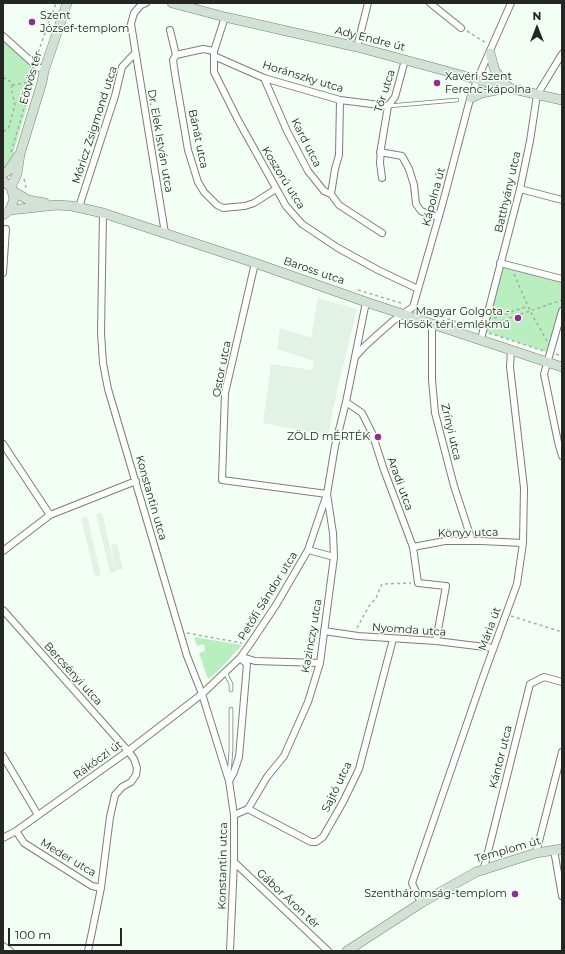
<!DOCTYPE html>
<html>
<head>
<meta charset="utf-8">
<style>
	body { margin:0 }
	#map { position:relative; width:565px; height:954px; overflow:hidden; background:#f3fef4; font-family:Montserrat,sans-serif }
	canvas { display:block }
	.frame { position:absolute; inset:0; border:4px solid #242724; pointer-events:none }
	.north { position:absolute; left:517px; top:8px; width:40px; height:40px; -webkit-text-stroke:3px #f3fef4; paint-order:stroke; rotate:0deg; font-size:11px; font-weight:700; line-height:16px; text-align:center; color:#242724 }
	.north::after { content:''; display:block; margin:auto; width:14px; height:18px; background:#242724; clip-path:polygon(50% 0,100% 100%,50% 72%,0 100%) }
	.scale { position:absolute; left:8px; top:928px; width:114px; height:18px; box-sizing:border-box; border:2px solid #242724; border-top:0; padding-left:5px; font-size:12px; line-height:14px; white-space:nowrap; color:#242724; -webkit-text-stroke:3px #f3fef4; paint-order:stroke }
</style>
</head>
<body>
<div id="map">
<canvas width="565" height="954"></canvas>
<div class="frame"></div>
<div class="north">N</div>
<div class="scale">100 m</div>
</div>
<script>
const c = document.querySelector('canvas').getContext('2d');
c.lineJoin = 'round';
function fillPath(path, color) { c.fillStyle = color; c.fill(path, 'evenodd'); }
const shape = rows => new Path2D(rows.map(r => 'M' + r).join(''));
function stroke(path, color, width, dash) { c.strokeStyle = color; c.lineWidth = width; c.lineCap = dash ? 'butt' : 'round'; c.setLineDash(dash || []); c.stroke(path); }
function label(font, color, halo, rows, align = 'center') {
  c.font = font + ' Montserrat,sans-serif'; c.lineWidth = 3; c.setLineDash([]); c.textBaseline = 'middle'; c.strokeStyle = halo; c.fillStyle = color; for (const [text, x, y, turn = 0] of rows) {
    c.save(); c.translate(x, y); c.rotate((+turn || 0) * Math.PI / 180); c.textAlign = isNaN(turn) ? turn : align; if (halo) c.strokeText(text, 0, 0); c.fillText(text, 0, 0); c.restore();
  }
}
const built = shape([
	[318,298,357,309,337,390,328,436,263,423,271,364,312,370,314,361,277,349,280,328,311,338],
	[102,513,116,572,110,573,96,514],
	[87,516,101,575,95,577,81,518],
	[117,543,123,569,116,570,111,545]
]);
const green = shape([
	[3,38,29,60,36,75,12,158,8,165,3,168],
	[500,263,562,279,562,330,557,330,550,353,484,331],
	[194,637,242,645,219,670,208,679,199,653,205,651,204,644,197,646]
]);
const path = shape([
	[467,31,486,43],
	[36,58,56,3],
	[3,78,8,79,12,85,12,92,15,105,9,127,3,132],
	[12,85,31,82],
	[11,152,34,75],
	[24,179,26,188,28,190],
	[514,274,530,311,547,341],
	[358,290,404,304],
	[419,309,478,329],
	[494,318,528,306],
	[492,324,562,300],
	[489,333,544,351],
	[556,354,562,356],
	[511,616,562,632],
	[357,628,369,606,376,598,382,584,411,583],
	[187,633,242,643]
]);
const lane = shape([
	[388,106,457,100],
	[225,672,231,684,231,690],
	[229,775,231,750,231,709]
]);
const street = shape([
	[146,3,141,5,134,13,131,24,165,233],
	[430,3,461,28],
	[225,17,214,51,214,72,238,120,286,206,302,224,338,248,378,270,418,289],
	[170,30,176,55,173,60,175,74,188,150,198,182,204,192,217,205,223,208,245,206,254,203,276,189],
	[3,36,34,64,44,71],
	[357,47,368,3],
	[176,55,203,49,214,51],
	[214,56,264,78,340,100,388,106],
	[264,78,287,131,308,171,324,191,331,194,339,205,382,233],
	[380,152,402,156,409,169,414,185,416,204,421,211,428,214,439,217],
	[382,178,380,163,381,148,388,106,395,97,405,60],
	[520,189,562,200],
	[331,194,335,169,339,155,340,100],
	[79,207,115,96,122,67,135,53],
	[103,213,101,333,103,363,108,389,187,656,202,694,229,781,234,815,234,862,230,951],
	[255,263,225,393,222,480,327,494,333,533,334,557],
	[500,263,562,279],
	[3,273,6,229],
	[562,311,544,374,558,442,562,456],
	[432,324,432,380,435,413,454,486,472,541],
	[481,339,520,189,530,141,537,95,562,54],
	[355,357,364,347,376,336,393,321,413,307,443,202,469,103,477,80,511,3],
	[346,402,362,413,372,433,384,470,413,547,418,583,446,586,436,641],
	[3,444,50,515],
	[413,547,445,541,481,541,523,543],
	[3,551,50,515,136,481],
	[3,610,128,751,134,759,137,768,136,775,131,782,122,787,115,795,110,817,101,888,88,951],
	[324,631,358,636,436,641,493,648],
	[242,657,255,661,320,663],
	[3,756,38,815],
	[229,781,234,772,239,757,247,664,240,658],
	[248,809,311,842,316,842,323,837,343,802,359,769,393,639],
	[234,815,248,809,267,777,284,756,308,702,320,663,334,557,308,550],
	[16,831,24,843,92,886,101,888],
	[3,838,16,831,128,751,202,694,240,658,250,644,276,605,308,550,327,494,335,446,346,402,366,302],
	[554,850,562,896],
	[536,853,562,752],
	[234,862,328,951],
	[484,868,530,684,544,677,562,682],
	[421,903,412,883,483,677,517,584,523,543,524,488,510,367,511,350],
	[3,946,10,951]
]);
const secondary = shape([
	[172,3,225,17,357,47,509,88,562,100],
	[490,53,495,71,509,88],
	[471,98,482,93,506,88],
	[3,174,9,170,18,156],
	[3,181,11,187,14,199,10,210,3,215],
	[11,187,17,174,20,154,42,82,44,71,67,3],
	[13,191,28,200,45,203],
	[10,210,57,205,72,206,103,213,255,263,366,302,562,367],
	[347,951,421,903,476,872,536,853,562,849]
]);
const markers = [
	[32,22,4,"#922c91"],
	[437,83,4,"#922c91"],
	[518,318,4,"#922c91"],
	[378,437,4,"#922c91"],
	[515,894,4,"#922c91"]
];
const poiNames = [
	["Szent",40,16,"left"],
	["József-templom",40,29,"left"],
	["Xavéri Szent",445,77,"left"],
	["Ferenc-kápolna",445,90,"left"],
	["Magyar Golgota -",510,312],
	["Hősök téri emlékmű",510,325],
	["ZÖLD mÉRTÉK",370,437],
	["Szentháromság-templom",507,894]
];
const streetNames = [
	["Ady Endre út",370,39,14],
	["Horánszky utca",303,77,17],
	["Eötvös tér",31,78,-74],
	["Tőr utca",385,91,-72],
	["Móricz Zsigmond utca",95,125,-72],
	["Bánát utca",198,139,78],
	["Dr. Elek István utca",160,141,80],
	["Kard utca",306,143,63],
	["Koszorú utca",283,178,58],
	["Batthyány utca",508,192,-77],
	["Kápolna út",434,197,-75],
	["Baross utca",314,271,19],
	["Ostor utca",222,369,-79],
	["Zrínyi utca",451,432,77],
	["Aradi utca",400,484,70],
	["Konstantin utca",151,498,74],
	["Könyv utca",468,533,-1],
	["Petőfi Sándor utca",268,596,-58],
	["Mária út",490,629,-70],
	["Nyomda utca",409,630,4],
	["Kazinczy utca",312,636,-80],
	["Bercsényi utca",73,674,48],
	["Kántor utca",501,757,-76],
	["Rákóczi út",98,760,-36],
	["Sajtó utca",337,787,-64],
	["Templom út",508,850,-16],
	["Meder utca",68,858,31],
	["Konstantin utca",223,866,-89],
	["Gábor Áron tér",288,899,43]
];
fillPath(built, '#e2f2e4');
fillPath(green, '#b9efbf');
stroke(lane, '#788179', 4.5);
stroke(street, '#788179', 8);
stroke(secondary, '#788179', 10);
stroke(path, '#a5ada6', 1.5, [3, 3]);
stroke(lane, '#fff', 3);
stroke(street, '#fff', 6);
stroke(secondary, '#d1e2d4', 9);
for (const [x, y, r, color] of markers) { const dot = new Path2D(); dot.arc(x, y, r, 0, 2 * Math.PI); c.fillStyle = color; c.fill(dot); stroke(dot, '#f3fef4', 1.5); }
label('11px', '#242724', '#f3fef4', poiNames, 'right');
label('11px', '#242724', '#f3fef4', streetNames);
</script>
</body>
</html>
